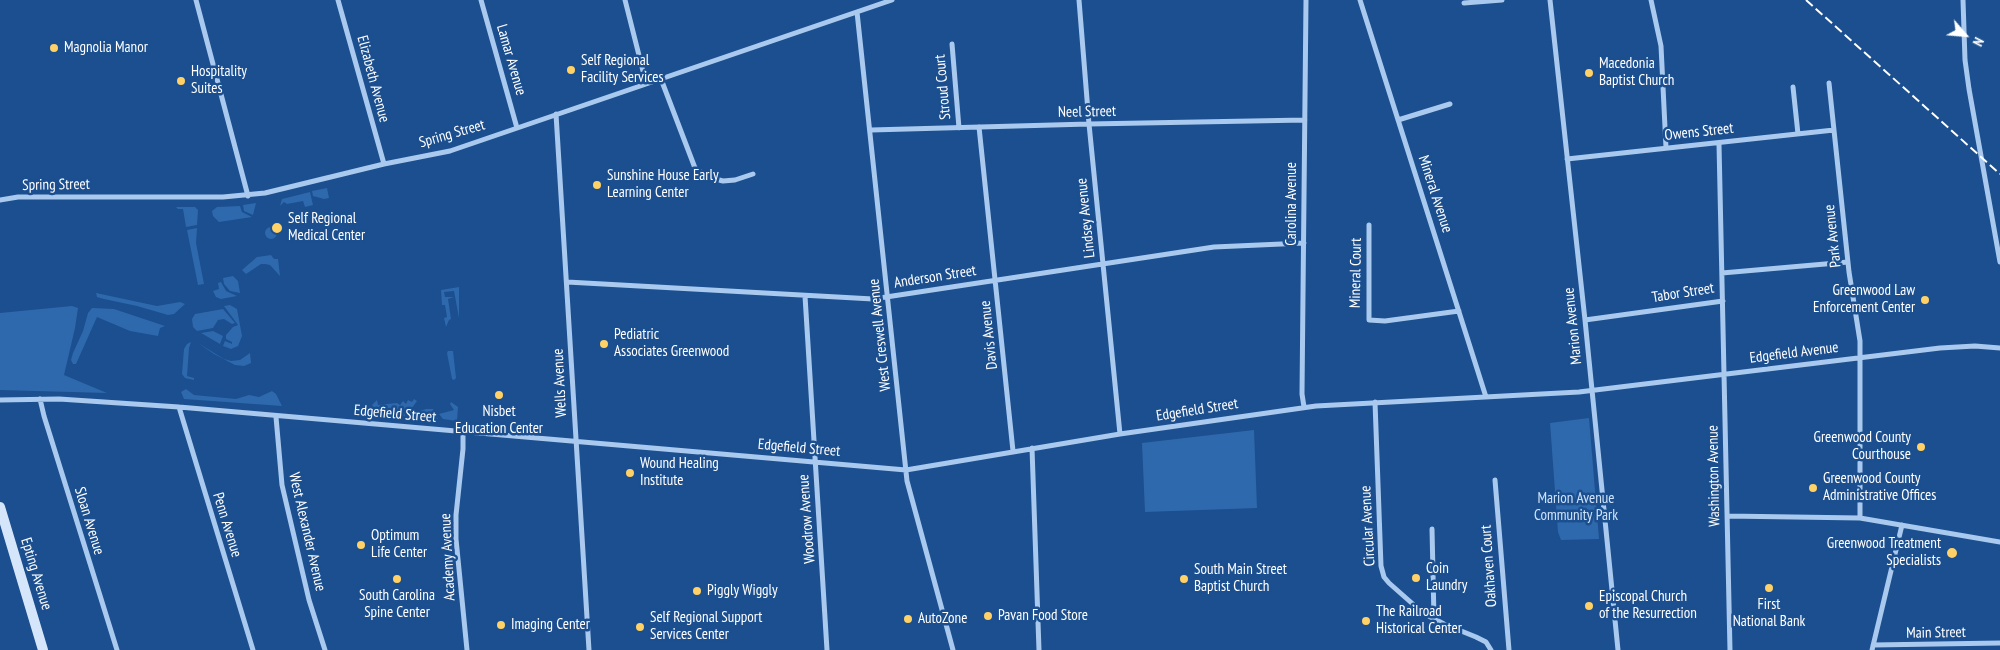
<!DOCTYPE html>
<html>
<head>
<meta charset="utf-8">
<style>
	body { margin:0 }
	#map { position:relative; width:2000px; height:650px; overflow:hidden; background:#1b4f8f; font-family:"PT Sans Narrow",sans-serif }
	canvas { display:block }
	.north { position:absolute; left:1940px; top:10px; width:50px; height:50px; -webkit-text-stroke:4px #1b4f8f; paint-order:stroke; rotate:117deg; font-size:14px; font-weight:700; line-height:20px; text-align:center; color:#fff }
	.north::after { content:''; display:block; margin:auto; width:18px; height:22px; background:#fff; clip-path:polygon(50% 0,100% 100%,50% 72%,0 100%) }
</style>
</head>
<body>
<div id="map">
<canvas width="2000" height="650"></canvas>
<div class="north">N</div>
</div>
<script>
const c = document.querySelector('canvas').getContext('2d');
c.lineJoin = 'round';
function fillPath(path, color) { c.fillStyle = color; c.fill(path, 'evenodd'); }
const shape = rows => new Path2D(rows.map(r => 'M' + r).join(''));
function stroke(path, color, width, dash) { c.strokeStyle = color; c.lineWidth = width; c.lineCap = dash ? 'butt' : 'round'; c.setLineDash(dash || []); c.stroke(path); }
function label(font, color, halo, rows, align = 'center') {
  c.font = font + ' "PT Sans Narrow",sans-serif'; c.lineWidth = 5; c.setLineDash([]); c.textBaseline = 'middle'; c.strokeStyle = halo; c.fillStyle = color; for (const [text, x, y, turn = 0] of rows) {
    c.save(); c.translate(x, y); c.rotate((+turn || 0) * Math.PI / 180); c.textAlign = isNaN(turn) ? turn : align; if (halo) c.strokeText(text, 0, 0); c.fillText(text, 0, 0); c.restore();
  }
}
const green = shape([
	[327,188,329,198,324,199,313,196,312,191],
	[310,192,313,205,305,207,303,201,287,204,284,202,280,206,282,199],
	[256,203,253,215,244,211,243,205],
	[240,206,242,212,252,217,219,222,213,216,212,211,217,207],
	[178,207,195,207,198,210,197,225,186,227,183,209,178,209,176,207],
	'265 233a6 6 0 1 1 12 0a6 6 0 1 1-12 0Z',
	[197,228,196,243,204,284,198,285,187,230],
	[271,255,274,259,278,259,280,276,270,265,265,264,261,264,246,274,242,270,257,257],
	[233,276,238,281,240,293,230,291,224,284,223,278],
	[221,282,226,291,237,296,221,299,216,297,213,291,219,289,218,283],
	[459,287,459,318,454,291,444,292,445,297,454,297,448,299,451,319,449,320,446,327,444,318,447,317,445,305,442,305,441,290],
	[96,293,157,306,180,302,185,304,174,314,168,315,137,306,104,299,97,297],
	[230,305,237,309,242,336,238,346,231,349,223,346,225,341,232,344,232,342,226,339,226,335,233,327,238,325,224,306],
	[72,306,78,308,75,328,64,375,107,393,0,390,0,313],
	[92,308,114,309,165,326,160,328,158,336,130,331,97,317,76,364,73,364,71,360,73,353,83,331,88,313],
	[223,309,235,323,232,324,224,319,218,320,213,328,197,331,193,327,192,319,195,314],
	[213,331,223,336,220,344,201,333],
	[191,342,189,348,187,376,194,378,194,380,185,378,182,374,184,349,187,344],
	[198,343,224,359,231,361,240,360,250,353,251,363,244,366,235,365,214,354],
	[448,351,453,351,456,378,454,380,452,379,447,353],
	[186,389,194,395,236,399,249,395,259,397,272,391,276,394,282,406,184,399,181,392],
	[414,399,417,401,406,416,377,414,372,405,377,400,378,405,397,403,400,405,403,401,406,404,408,400,412,402],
	[451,402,458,407,457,421,443,419,439,414,454,410,450,404],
	[426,409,433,409,438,419,419,418,420,411],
	[1589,418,1599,539,1561,540,1558,532,1550,423],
	[1254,430,1257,508,1145,512,1142,443]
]);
const street = shape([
	[196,0,248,196],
	[338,0,384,164],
	[481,0,517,128],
	[625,0,646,83],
	[1079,0,1089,124,1120,434],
	[1360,0,1486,397],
	[1550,0,1585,320,1618,650],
	[1651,0,1661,46,1666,148],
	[1963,0,1965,60,1969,89,2000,262],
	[1464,3,1502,0],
	[857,12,907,481,953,650],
	[952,44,959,128],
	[661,79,695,168,708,177,723,181,735,180,753,174],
	[1829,83,1849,272,1860,341,1860,518],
	[1793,87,1798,134],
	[556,114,589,650],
	[1398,120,1450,104],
	[979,127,1013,451],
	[871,130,1089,124,1305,120],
	[1719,144,1730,650],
	[1567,159,1834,130],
	[0,200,18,197,223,197,265,193,384,164,450,151,892,0],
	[1369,225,1369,320,1385,321,1459,311],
	[1722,273,1848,262],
	[567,282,873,299,1214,247,1304,243],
	[805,296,827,650],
	[1585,320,1723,301],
	[40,399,44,416,117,650],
	[0,400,59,399,179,407,906,470,1120,434,1316,406,1579,392,1940,348,1975,346,2000,348],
	[1375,402,1381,566,1384,577,1389,583,1423,613,1444,624,1476,637,1486,642,1491,650],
	[179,407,253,650],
	[1304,407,1302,394,1306,0],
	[276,417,282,485,309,600,325,650],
	[463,432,463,449,456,515,456,539,467,650],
	[1032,448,1039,650],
	[1495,480,1509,650],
	[1727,516,1860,518,2000,542],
	[1432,529,1434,619],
	[1873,645,2000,643],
	[1872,650,1902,525]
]);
const secondary = shape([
	[0,507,43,650]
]);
const rail = shape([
	[1806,0,2000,174]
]);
const markers = [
	[54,48,5,"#ffd166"],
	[571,70,5,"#ffd166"],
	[1589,73,5,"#ffd166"],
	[181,81,5,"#ffd166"],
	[597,185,5,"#ffd166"],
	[277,228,6,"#ffd166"],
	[1925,300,5,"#ffd166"],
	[604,344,5,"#ffd166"],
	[499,395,5,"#ffd166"],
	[1921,447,5,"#ffd166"],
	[630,473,5,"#ffd166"],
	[1813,488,5,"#ffd166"],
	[361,545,5,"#ffd166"],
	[1952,553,6,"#ffd166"],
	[1416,578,5,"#ffd166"],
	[397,579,5,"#ffd166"],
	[1184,579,5,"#ffd166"],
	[1769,588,5,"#ffd166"],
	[697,591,5,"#ffd166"],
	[1589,606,5,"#ffd166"],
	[988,616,5,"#ffd166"],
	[908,619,5,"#ffd166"],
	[1366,621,5,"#ffd166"],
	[501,625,5,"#ffd166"],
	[640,627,5,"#ffd166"]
];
const poiNames = [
	["Magnolia Manor",64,48],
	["Self Regional",581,61],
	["Facility Services",581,78],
	["Macedonia",1599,64],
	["Baptist Church",1599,81],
	["Hospitality",191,72],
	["Suites",191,89],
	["Sunshine House Early",607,176],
	["Learning Center",607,193],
	["Self Regional",288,219],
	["Medical Center",288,236],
	["Greenwood Law",1915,291,"right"],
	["Enforcement Center",1915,308,"right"],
	["Pediatric",614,335],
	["Associates Greenwood",614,352],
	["Nisbet",499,412,"center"],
	["Education Center",499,429,"center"],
	["Greenwood County",1911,438,"right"],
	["Courthouse",1911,455,"right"],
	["Wound Healing",640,464],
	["Institute",640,481],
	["Greenwood County",1823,479],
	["Administrative Offices",1823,496],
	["Optimum",371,536],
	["Life Center",371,553],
	["Greenwood Treatment",1941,544,"right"],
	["Specialists",1941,561,"right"],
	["Coin",1426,569],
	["Laundry",1426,586],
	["South Main Street",1194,570],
	["Baptist Church",1194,587],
	["Piggly Wiggly",707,591],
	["South Carolina",397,596,"center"],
	["Spine Center",397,613,"center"],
	["Episcopal Church",1599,597],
	["of the Resurrection",1599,614],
	["First",1769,605,"center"],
	["National Bank",1769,622,"center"],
	["The Railroad",1376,612],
	["Historical Center",1376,629],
	["Pavan Food Store",998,616],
	["Self Regional Support",650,618],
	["Services Center",650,635],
	["AutoZone",918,619],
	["Imaging Center",511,625]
];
const streetNames = [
	["Lamar Avenue",511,60,74],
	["Elizabeth Avenue",373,79,75],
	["Stroud Court",943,87,-95],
	["Neel Street",1087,112,-1],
	["Owens Street",1699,132,-6],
	["Spring Street",452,134,-16],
	["Spring Street",56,185,-1],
	["Mineral Avenue",1435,194,72],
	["Carolina Avenue",1292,204,-90],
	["Lindsey Avenue",1086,218,-96],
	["Park Avenue",1833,236,-96],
	["Mineral Court",1356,273,-89],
	["Anderson Street",935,277,-9],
	["Tabor Street",1683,293,-9],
	["Marion Avenue",1573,326,-96],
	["West Creswell Avenue",880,335,-96],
	["Davis Avenue",989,335,-96],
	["Edgefield Avenue",1794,353,-7],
	["Wells Avenue",560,383,-93],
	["Edgefield Street",1197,410,-9],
	["Edgefield Street",395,414,5],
	["Edgefield Street",799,448,5],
	["Washington Avenue",1714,476,-91],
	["Woodrow Avenue",807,519,-94],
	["Sloan Avenue",89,521,73],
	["Penn Avenue",227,525,73],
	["Circular Avenue",1368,526,-93],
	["West Alexander Avenue",307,532,77],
	["Academy Avenue",448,557,-93],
	["Oakhaven Court",1489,566,-94],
	["Epting Avenue",36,574,73],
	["Main Street",1936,633,-1]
];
const parkNames = [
	["Marion Avenue",1576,499],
	["Community Park",1576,516]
];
fillPath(green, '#2e69ad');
stroke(street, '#a9c9ee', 5);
stroke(secondary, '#d6e6fa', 10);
stroke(rail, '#fff', 2, [9, 4]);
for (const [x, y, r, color] of markers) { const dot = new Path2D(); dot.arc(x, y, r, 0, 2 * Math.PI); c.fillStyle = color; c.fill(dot); stroke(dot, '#1b4f8f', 2); }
label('15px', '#fff', '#1b4f8f', poiNames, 'left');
label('15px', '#fff', '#1b4f8f', streetNames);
label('15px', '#cfe3fa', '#1b4f8f', parkNames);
</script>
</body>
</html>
